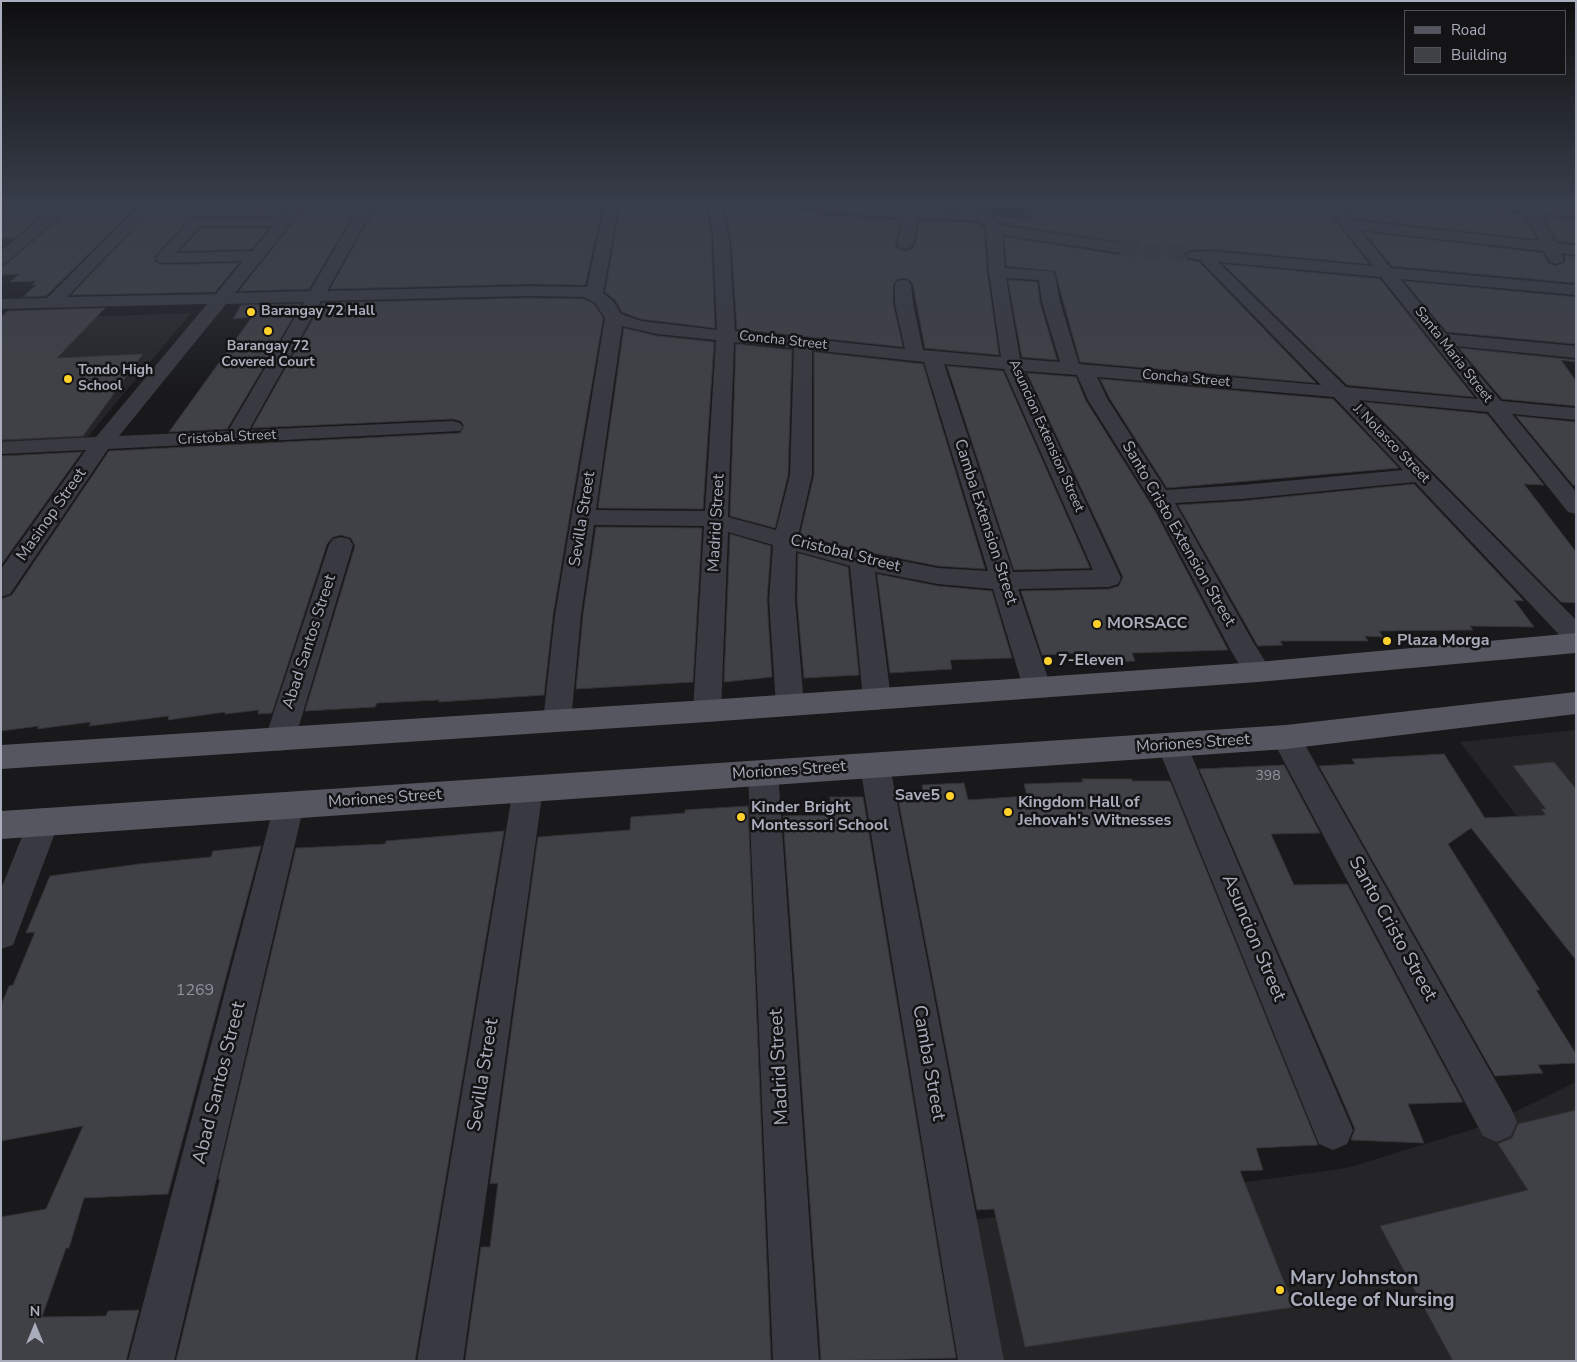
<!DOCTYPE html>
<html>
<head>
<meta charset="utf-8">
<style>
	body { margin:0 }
	#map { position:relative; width:1577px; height:1362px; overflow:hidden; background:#19191b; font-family:"Nunito Sans",sans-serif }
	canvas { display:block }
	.frame { position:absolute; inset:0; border:2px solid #aaadbc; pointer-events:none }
	.legend { position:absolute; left:1404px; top:10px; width:162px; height:65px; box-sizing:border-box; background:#141416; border:1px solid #505158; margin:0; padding:6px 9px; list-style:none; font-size:15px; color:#aaadbc }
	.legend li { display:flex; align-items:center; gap:10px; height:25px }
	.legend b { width:25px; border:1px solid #505158 }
	.north { position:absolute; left:10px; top:1302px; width:50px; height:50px; -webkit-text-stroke:4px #141416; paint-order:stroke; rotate:0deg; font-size:14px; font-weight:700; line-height:20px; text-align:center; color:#aaadbc }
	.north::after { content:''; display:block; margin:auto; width:18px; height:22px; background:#aaadbc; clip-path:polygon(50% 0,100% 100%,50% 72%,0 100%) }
</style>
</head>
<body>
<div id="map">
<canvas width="1577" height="1362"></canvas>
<div class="frame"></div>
<ul class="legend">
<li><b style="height:6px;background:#555660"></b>Road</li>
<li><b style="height:14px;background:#404146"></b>Building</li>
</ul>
<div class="north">N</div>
</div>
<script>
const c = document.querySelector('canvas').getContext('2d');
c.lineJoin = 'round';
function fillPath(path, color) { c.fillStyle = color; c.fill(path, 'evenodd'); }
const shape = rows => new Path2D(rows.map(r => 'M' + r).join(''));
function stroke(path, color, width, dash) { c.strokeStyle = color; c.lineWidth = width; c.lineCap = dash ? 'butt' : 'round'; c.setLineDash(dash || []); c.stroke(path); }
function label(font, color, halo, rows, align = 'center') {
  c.font = font + ' "Nunito Sans",sans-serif'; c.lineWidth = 5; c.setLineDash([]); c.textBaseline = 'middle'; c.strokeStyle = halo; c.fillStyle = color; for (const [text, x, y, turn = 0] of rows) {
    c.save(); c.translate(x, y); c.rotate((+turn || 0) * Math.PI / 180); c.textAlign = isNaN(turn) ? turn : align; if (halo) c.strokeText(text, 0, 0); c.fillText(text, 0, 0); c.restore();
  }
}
const built = shape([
	[191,313,86,439,1,443,1,320],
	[1576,730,1576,853,1548,857,1460,742],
	[1576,1082,1576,1361,994,1361,973,1220,1347,1168,1490,1124]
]);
const building = shape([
	[26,203,56,203,14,238,1,238,1,204,26,203],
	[77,203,139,203,46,296,23,297,36,285,32,285,36,281,10,282,19,274,1,275,1,266,8,263,77,203],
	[159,203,290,203,280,215,191,217,154,257,155,262,163,265,239,263,215,292,71,295,159,203],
	[309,203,360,203,309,289,239,291,309,203],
	[378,203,603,203,585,285,529,284,330,289,378,203],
	[621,203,706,203,711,237,715,328,641,319,622,312,615,300,605,292,621,203],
	[724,203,782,203,781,209,787,210,817,211,820,214,825,215,901,220,895,244,897,248,904,251,912,249,915,245,920,220,976,223,984,230,987,272,999,355,925,348,913,284,909,279,903,278,897,279,893,285,893,304,903,347,737,329,731,237,724,203],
	[838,203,987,203,992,216,1030,220,1033,203,1321,203,1369,264,1210,249,1188,250,1184,254,1188,260,1199,262,1316,383,1080,362,1055,271,1007,266,1004,237,1121,255,1128,253,1131,249,1128,243,1000,223,995,217,980,211,838,203],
	[1340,203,1456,203,1473,205,1481,209,1523,214,1536,239,1353,218,1340,203],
	[1543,216,1576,219,1576,243,1557,241,1543,216],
	[201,228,269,228,251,249,180,251,201,228],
	[1364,232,1543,253,1548,263,1555,266,1564,263,1566,260,1564,255,1576,257,1576,283,1392,266,1364,232],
	[1223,264,1380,279,1474,397,1347,385,1223,264],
	[1008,280,1037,282,1040,303,1057,360,1022,357,1008,280],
	[1404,281,1576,297,1576,344,1447,332,1404,281],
	[529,298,584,299,594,304,603,318,553,615,544,695,439,702,439,700,377,703,375,707,305,711,355,546,351,538,341,535,333,537,327,544,272,713,258,714,259,710,225,714,225,712,168,720,169,716,89,726,91,722,37,729,39,726,1,731,1,599,12,595,109,451,460,433,464,426,461,421,453,419,252,428,322,303,529,298],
	[301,304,227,429,169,432,252,317,233,319,241,305,301,304],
	[105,308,57,358,143,354,83,436,1,440,1,317,8,311,105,308],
	[624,328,657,336,714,342,703,509,598,508,624,328],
	[736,344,792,350,788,475,775,528,730,516,736,344],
	[1459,348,1576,360,1576,362,1561,360,1576,381,1576,406,1502,399,1459,348],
	[814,352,923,364,985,569,938,566,862,551,800,535,814,475,814,352],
	[947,366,1003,371,1090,568,1014,570,947,366],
	[1027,373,1076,377,1086,401,1155,511,1228,650,1132,653,1135,661,1089,663,1085,653,1042,655,1021,591,1109,589,1119,586,1123,577,1027,373],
	[1100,379,1333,399,1399,468,1167,488,1110,399,1100,379],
	[1364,402,1487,414,1544,485,1524,484,1576,552,1576,603,1561,602,1364,402],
	[1516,416,1576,422,1576,485,1573,485,1516,416],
	[82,452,1,565,1,456,82,452],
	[1414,484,1524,601,1514,600,1534,627,1470,626,1473,630,1379,631,1383,637,1365,636,1368,641,1280,641,1283,645,1258,646,1178,505,1242,501,1414,484],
	[596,527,702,528,693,682,576,689,583,615,596,527],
	[730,534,771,546,767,600,772,677,724,682,730,534],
	[798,553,848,567,859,675,804,678,797,600,798,553],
	[877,574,938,586,992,591,1012,658,950,660,952,669,890,673,877,574],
	[1444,754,1485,818,1546,815,1541,809,1546,809,1513,766,1554,762,1576,789,1576,960,1471,828,1448,844,1540,990,1536,990,1576,1054,1576,1063,1538,1065,1543,1073,1495,1076,1319,766,1355,764,1352,759,1444,754],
	[1284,765,1320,833,1271,834,1294,885,1347,884,1463,1102,1408,1104,1424,1143,1351,1140,1355,1129,1199,769,1284,765],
	[1082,779,1132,779,1132,781,1170,781,1318,1145,1256,1148,1263,1170,1240,1171,1294,1307,1025,1347,994,1209,977,1210,897,793,923,791,922,785,964,783,968,800,1027,796,1024,784,1083,782,1082,779],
	[830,797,863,797,956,1358,821,1361,783,816,831,815,830,797],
	[748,806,771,1361,465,1361,481,1247,490,1247,498,1183,490,1184,538,837,630,830,631,817,685,813,685,810,748,806],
	[504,831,415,1361,176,1361,220,1179,218,1179,296,848,385,844,386,841,504,831],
	[261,846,168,1194,84,1198,69,1248,66,1248,42,1317,106,1316,108,1311,139,1310,126,1361,1,1361,1,1217,46,1209,83,1126,1,1141,1,1005,9,986,13,985,35,932,26,933,50,876,139,864,211,857,213,851,261,846],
	[1576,1110,1576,1361,1453,1361,1380,1226,1528,1190,1498,1144,1512,1138,1518,1124,1576,1110]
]);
const minorTunnel = shape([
	[1121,248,1191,254]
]);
const minor = shape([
	[59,203,75,203,7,262,1,264,1,251,59,203],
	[142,203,157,203,67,297,216,294,243,261,163,263,157,261,155,258,191,219,281,217,292,203,307,203,235,293,310,291,362,203,376,203,327,291,529,286,587,287,605,203,619,203,603,293,613,301,621,314,641,321,717,330,713,237,708,203,722,203,729,237,735,331,905,349,895,304,895,285,897,281,903,280,909,281,911,285,913,304,923,350,1001,357,989,272,986,229,984,225,977,221,918,218,913,244,911,247,905,249,899,247,897,244,903,218,825,213,820,212,818,209,820,206,825,205,980,213,994,219,999,225,1121,243,1127,245,1129,248,1127,251,1121,253,1002,235,1005,268,1047,271,1053,272,1055,276,1060,302,1079,364,1321,385,1200,260,1188,258,1186,255,1188,252,1210,251,1373,266,1323,203,1338,203,1352,220,1539,241,1524,212,1481,207,1476,206,1474,203,1534,203,1576,209,1576,217,1540,214,1556,243,1576,245,1576,255,1561,253,1564,259,1562,262,1556,264,1550,262,1544,251,1360,230,1391,268,1576,285,1576,295,1400,279,1446,334,1576,346,1576,358,1455,346,1501,401,1576,408,1576,420,1512,414,1576,492,1576,514,1568,512,1488,412,1359,400,1576,620,1576,646,1567,643,1415,482,1242,499,1175,503,1253,642,1272,672,1268,679,1258,682,1248,679,1230,649,1157,510,1088,400,1077,375,1024,371,1121,578,1118,584,1109,587,1018,589,1051,687,1047,695,1037,698,1027,695,1023,687,993,589,938,584,875,572,891,699,887,707,877,710,867,707,863,699,850,566,796,551,795,600,804,705,800,713,790,716,780,713,776,705,769,600,773,545,728,532,721,711,717,719,707,722,697,719,693,711,704,526,594,525,581,615,571,721,567,729,557,732,547,729,543,721,555,615,605,318,595,303,584,297,529,296,321,301,249,430,453,421,460,423,463,427,460,431,108,449,10,594,1,597,1,569,86,450,1,454,1,442,96,437,207,304,1,309,1,299,47,298,142,203],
	[200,226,273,226,252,251,176,253,200,226],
	[1218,262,1381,277,1478,399,1346,387,1218,262],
	[1006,278,1039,280,1042,302,1060,362,1020,359,1006,278],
	[304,302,228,431,119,436,226,304,304,302],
	[622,326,657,334,716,340,705,511,596,510,622,326],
	[734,342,794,348,790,475,776,530,728,517,734,342],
	[812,350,924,362,988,571,938,568,862,553,798,536,812,475,812,350],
	[944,364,1004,369,1093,570,1013,572,944,364],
	[1097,377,1334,397,1403,470,1242,485,1166,490,1108,400,1097,377],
	[341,537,349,539,353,545,295,739,290,747,280,751,270,747,265,739,329,545,333,539,341,537],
	[1286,725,1296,729,1511,1108,1517,1122,1511,1136,1497,1142,1483,1136,1271,737,1276,729,1286,725],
	[1172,733,1182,737,1187,745,1353,1130,1347,1144,1333,1150,1319,1144,1157,745,1162,737,1172,733],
	[875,754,886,757,890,766,1004,1361,958,1361,860,766,864,757,875,754],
	[763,760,774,763,778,772,819,1361,773,1361,748,772,752,763,763,760],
	[528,776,539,780,543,789,463,1361,417,1361,513,789,517,780,528,776],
	[289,792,300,796,304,805,174,1361,128,1361,274,805,278,796,289,792],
	[43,808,54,812,59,822,13,945,1,949,1,889,32,812,43,808]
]);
const major = shape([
	[1576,633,1576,653,1258,682,707,722,1,769,1,745,707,700,1258,662,1576,633],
	[1576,692,1576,714,1286,749,1,839,1,811,1286,725,1576,692]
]);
const markers = [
	[251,312,5,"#ffd12d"],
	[268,331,5,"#ffd12d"],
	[68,379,5,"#ffd12d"],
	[1097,624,5,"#ffd12d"],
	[1387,641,5,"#ffd12d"],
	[1048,661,5,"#ffd12d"],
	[950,796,5,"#ffd12d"],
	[1008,812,5,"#ffd12d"],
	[741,817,5,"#ffd12d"],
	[1280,1290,5,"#ffd12d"]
];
const farPoinames = [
	["Barangay 72 Hall",261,312],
	["Barangay 72",268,347,"center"],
	["Covered Court",268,363,"center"],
	["Tondo High",78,371],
	["School",78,387]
];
const farStreetnames = [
	["Concha Street",783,341,6],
	["Santa Maria Street",1453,355,52],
	["Concha Street",1186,379,5],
	["Asuncion Extension Street",1046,436,66],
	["Cristobal Street",227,438,-3],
	["J. Nolasco Street",1391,444,46]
];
const numberNames = [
	["398",1268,777]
];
const streetNames = [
	["Masinop Street",52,515,-55],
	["Sevilla Street",583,519,-81],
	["Camba Extension Street",985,522,72],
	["Madrid Street",717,523,-87],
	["Santo Cristo Extension Street",1178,534,60],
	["Cristobal Street",845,554,14],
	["Abad Santos Street",310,642,-72],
	["Moriones Street",1193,744,-4],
	["Moriones Street",789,771,-4],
	["Moriones Street",385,799,-4]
];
const poiNames = [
	["MORSACC",1107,624],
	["Plaza Morga",1397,641],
	["7-Eleven",1058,661],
	["Save5",940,796,"right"],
	["Kingdom Hall of",1018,803],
	["Jehovah's Witnesses",1018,821],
	["Kinder Bright",751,808],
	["Montessori School",751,826]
];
const nearNumbernames = [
	["1269",195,991]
];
const nearStreetnames = [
	["Santo Cristo Street",1392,929,61],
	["Asuncion Street",1253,938,67],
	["Camba Street",928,1063,80],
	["Madrid Street",780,1067,-93],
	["Sevilla Street",484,1075,-81],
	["Abad Santos Street",220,1083,-76]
];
const nearPoinames = [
	["Mary Johnston",1290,1279],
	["College of Nursing",1290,1301]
];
fillPath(built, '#252528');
fillPath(building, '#404146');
stroke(building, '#333337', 1);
stroke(minorTunnel, '#36373b', 16, [16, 8]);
fillPath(minor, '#393a41');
fillPath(major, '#555660');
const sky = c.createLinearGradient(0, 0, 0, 394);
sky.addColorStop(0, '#0e0e0f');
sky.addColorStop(0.52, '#383e4a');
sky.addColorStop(1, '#383e4a00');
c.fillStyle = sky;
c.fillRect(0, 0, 1577, 394);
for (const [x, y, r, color] of markers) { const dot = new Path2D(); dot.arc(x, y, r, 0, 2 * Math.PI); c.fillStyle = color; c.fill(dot); stroke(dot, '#141416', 2); }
label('bold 14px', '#aaadbc', '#141416', farPoinames, 'left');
label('14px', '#aaadbc', '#141416', farStreetnames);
label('14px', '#90929e', null, numberNames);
label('16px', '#aaadbc', '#141416', streetNames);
label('bold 16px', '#aaadbc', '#141416', poiNames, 'left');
label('16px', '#90929e', null, nearNumbernames);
label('19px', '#aaadbc', '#141416', nearStreetnames);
label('bold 19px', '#aaadbc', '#141416', nearPoinames, 'left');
</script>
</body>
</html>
